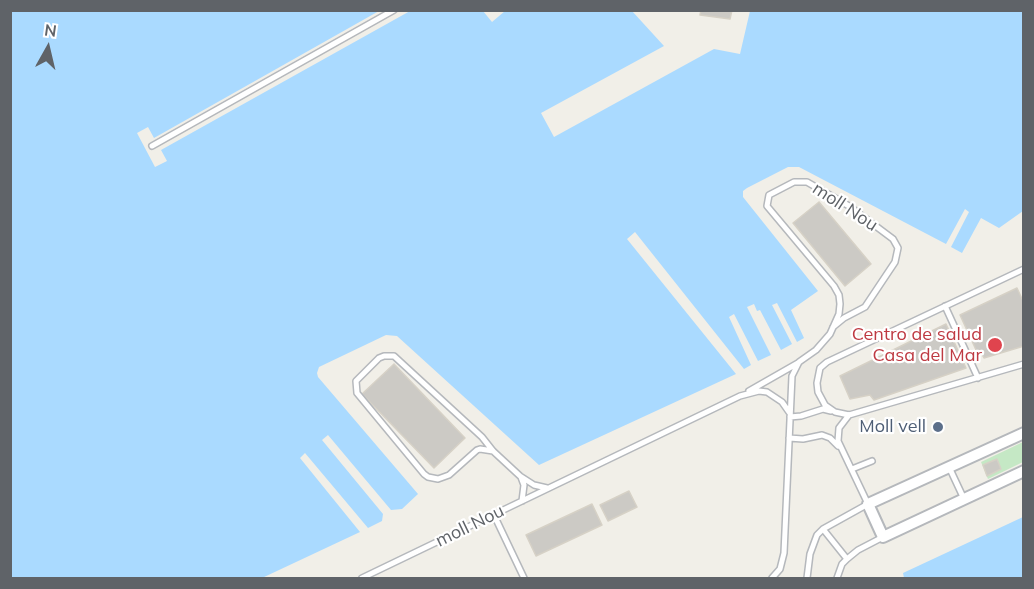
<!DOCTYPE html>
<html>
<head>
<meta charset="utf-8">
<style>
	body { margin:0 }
	#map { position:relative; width:1034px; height:589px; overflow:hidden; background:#f1efe8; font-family:Mulish,sans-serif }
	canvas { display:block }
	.frame { position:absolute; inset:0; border:12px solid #5f6368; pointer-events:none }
	.north { position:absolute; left:18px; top:18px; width:60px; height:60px; -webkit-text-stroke:4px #fff; paint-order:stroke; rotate:8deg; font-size:16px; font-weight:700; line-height:24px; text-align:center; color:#5f6368 }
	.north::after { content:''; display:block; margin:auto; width:21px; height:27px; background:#5f6368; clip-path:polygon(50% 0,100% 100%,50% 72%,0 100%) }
</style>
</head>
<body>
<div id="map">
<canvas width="1034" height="589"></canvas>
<div class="frame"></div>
<div class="north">N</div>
</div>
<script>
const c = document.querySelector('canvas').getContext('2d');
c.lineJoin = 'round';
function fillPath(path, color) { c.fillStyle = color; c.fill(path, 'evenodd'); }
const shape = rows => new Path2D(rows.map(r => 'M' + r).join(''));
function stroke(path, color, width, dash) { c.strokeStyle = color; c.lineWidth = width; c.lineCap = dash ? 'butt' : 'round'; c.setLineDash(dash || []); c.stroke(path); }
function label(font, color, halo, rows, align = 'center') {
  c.font = font + ' Mulish,sans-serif'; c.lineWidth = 4.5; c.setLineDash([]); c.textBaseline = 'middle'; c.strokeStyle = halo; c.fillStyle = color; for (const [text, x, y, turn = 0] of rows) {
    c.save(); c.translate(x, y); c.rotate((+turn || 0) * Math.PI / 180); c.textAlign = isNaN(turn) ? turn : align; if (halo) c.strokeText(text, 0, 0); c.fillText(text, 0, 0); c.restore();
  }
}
const green = shape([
	[1023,442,1023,462,988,479,981,462]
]);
const water = shape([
	[10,11,379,11,154,138,148,127,137,133,155,167,167,161,161,150,410,11,483,11,492,22,505,11,632,11,664,46,541,113,554,137,714,49,740,54,750,11,1023,11,1023,211,999,228,981,218,962,253,951,247,969,212,965,209,946,244,799,167,788,167,747,188,743,191,743,197,818,291,791,310,804,338,797,342,777,303,772,305,792,344,781,350,760,310,757,311,754,304,747,307,771,355,758,361,734,314,729,317,751,365,744,369,635,232,627,239,736,374,539,465,397,336,386,335,319,367,317,373,318,377,418,494,402,509,391,510,328,435,322,440,383,514,382,521,368,528,305,453,300,458,360,532,262,578,11,578],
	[1023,517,1023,578,904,578,903,573]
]);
const building = shape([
	[701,10,732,10,730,19,700,15,701,10],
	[819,202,871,264,845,286,793,223,819,202],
	[1017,288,1024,303,1024,346,984,358,980,351,977,352,960,315,1017,288],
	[946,324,966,368,874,400,870,395,850,399,840,376,946,324],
	[394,364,465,438,434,468,362,394,394,364],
	[997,459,1001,469,987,476,983,465,997,459],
	[629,491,637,507,608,521,600,505,629,491],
	[592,504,602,525,536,556,526,535,592,504]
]);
const service = shape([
	[152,146,394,10],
	[1024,269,827,362,820,368,817,383,818,392,825,405,835,412,849,415,1024,364],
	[945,306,978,378],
	[749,391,798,363],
	[790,417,801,416,823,409,831,411],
	[789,438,803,439,822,435,830,438,838,446],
	[493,451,480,449,477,450,449,475,438,479,428,477,424,474,357,393,356,381,379,358,384,356,394,356,482,437,493,451,520,476,534,485,547,488],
	[949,467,964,499],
	[852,469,872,461],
	[521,477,524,485,522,501],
	[494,515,524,578],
	[823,529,847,559],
	[362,578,740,396,759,391,767,392,782,402,789,412],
	[772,578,780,569,784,553,792,376,799,362,816,350,830,334,839,314,840,304,839,295,834,286,767,206,769,195,794,182,807,182,849,206,893,239,898,248,895,262,865,307,844,318,833,327],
	[807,578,810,554,817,535,823,529,868,504,838,441,839,428,849,415],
	[837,578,842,564,847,559,858,550,883,537]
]);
const minor = shape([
	[1024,433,868,504,883,537,1024,471]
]);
const markers = [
	[995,345,8,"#e0444e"],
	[938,427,6,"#5c6f8a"]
];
const streetNames = [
	["moll Nou",845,207,33],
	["moll Nou",470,526,-26]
];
const healthNames = [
	["Centro de salud",982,335],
	["Casa del Mar",982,356]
];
const serviceNames = [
	["Moll vell",926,427]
];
fillPath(green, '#c5e8c5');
fillPath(water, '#aadaff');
fillPath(building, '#cccac5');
stroke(building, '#d6d1c6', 1.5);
stroke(service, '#b5b8bc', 8);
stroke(minor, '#b5b8bc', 14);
stroke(service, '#fff', 5);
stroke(minor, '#fff', 10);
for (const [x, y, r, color] of markers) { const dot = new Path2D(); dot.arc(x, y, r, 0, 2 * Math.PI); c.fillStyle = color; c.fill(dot); stroke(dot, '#fff', 2); }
label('18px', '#5f6368', '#fff', streetNames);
label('18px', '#be3a42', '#fff', healthNames, 'right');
label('18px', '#4e5e75', '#fff', serviceNames, 'right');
</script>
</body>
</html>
